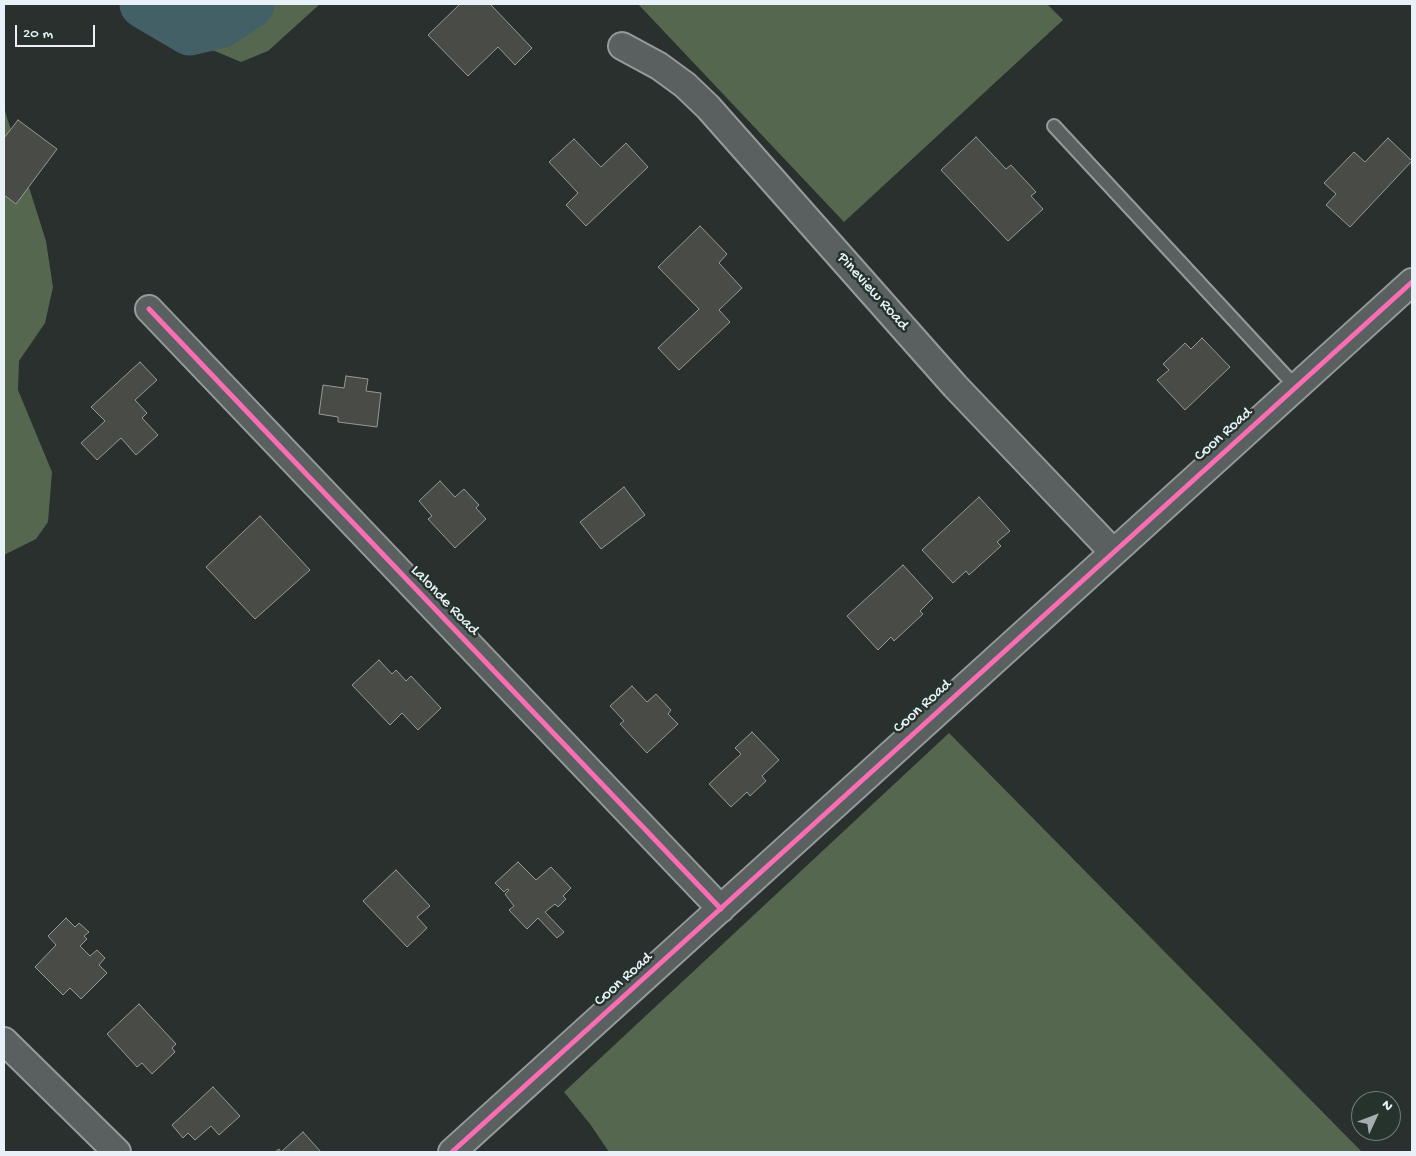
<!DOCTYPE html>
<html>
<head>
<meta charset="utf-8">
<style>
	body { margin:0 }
	#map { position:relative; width:1416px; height:1156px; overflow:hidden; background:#29302d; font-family:"Gochi Hand",sans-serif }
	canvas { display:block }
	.frame { position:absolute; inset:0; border:5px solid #e8f1f8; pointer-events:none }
	.north { position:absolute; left:1351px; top:1091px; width:50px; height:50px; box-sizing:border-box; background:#26332d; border:1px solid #747f7e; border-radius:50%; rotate:47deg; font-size:14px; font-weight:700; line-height:20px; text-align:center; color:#e8f1f8 }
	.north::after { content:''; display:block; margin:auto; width:18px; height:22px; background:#a5adb1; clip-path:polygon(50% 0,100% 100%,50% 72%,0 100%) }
	.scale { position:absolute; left:15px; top:25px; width:80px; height:22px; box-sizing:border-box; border:2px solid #e8f1f8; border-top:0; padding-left:6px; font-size:15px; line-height:18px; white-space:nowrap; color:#e8f1f8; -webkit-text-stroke:4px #26332d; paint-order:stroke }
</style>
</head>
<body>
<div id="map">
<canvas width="1416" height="1156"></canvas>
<div class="frame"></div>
<div class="north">N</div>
<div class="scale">20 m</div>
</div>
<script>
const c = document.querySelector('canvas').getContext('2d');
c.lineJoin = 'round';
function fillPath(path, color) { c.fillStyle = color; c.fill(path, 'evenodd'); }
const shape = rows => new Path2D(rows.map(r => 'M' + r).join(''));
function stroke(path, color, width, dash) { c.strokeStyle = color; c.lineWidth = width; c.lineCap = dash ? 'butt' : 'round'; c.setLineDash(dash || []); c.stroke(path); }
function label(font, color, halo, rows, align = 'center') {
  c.font = font + ' "Gochi Hand",sans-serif'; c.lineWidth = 5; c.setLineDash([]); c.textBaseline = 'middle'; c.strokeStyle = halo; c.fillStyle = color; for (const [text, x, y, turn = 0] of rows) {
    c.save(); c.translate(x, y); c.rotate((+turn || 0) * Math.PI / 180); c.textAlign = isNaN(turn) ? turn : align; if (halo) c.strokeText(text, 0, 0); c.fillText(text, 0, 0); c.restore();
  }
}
const green = shape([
	[160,4,320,4,268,51,241,62,210,49],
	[638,4,1047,4,1063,20,844,222],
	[4,108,46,241,53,287,45,323,19,361,18,390,52,472,48,522,36,539,4,555],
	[949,733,1362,1152,609,1152,590,1124,564,1092]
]);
const river = shape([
	[144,4,190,31,220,24,250,4]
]);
const building = shape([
	[460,4,490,4,532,48,515,65,498,47,468,76,428,35,460,4],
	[18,120,57,149,16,204,4,195,4,138,18,120],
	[976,137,1006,169,1011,165,1036,192,1031,196,1043,209,1008,241,941,170,976,137],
	[1388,138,1412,161,1350,227,1326,205,1336,194,1324,183,1354,152,1365,162,1388,138],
	[574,139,601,167,626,143,648,167,586,226,566,205,578,193,549,162,574,139],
	[700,226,727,254,719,263,742,288,719,310,730,322,679,370,658,348,699,309,658,267,700,226],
	[1202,338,1230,367,1185,410,1157,380,1169,370,1163,364,1185,343,1191,349,1202,338],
	[140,362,157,380,135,400,147,413,142,418,158,435,136,455,121,438,97,460,81,443,105,421,91,407,140,362],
	[346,376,368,379,366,391,381,393,377,427,338,422,338,417,319,414,323,385,344,388,346,376],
	[440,481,455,497,464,489,479,505,476,508,486,519,455,548,428,519,432,516,419,501,440,481],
	[624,487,645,515,601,549,580,522,624,487],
	[979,497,1010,531,997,542,1001,546,969,575,966,571,953,583,922,550,979,497],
	[260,516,310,570,255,619,206,567,260,516],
	[903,565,933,598,920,611,923,614,894,641,891,637,878,650,847,616,903,565],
	[379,660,392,674,396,670,406,681,411,676,441,708,418,730,402,713,390,725,352,685,379,660],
	[632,686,647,702,656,694,671,710,668,714,678,724,647,753,620,724,624,721,610,706,632,686],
	[752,732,779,760,762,776,766,781,750,796,747,792,731,807,709,784,741,754,735,748,752,732],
	[518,862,536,880,551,867,571,888,563,896,566,899,558,907,555,904,545,912,564,932,557,938,538,918,527,929,509,910,514,906,505,894,509,890,507,889,504,892,495,883,518,862],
	[396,870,430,906,417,917,427,928,407,947,363,901,396,870],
	[66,918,75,927,79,923,89,932,84,936,87,939,80,946,90,956,97,950,105,958,99,965,107,973,81,999,70,988,63,995,35,967,56,945,48,936,66,918],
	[139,1004,176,1044,172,1048,175,1052,152,1074,142,1063,137,1067,107,1034,139,1004],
	[213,1087,240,1116,219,1135,211,1126,195,1140,188,1133,183,1138,172,1125,213,1087],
	[303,1132,321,1152,275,1152,279,1149,281,1152,303,1132]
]);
const lane = shape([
	[1054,126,1296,387]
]);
const street = shape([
	[622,46,659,66,685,85,708,107,955,386,1113,552],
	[149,309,721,909],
	[4,1041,117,1152],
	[452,1152,1412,282]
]);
const cycleway = shape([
	[149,309,721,909],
	[452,1152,1412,282]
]);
const streetNames = [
	["Pineview Road",872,292,48],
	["Coon Road",1224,435,-42],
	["Lalonde Road",444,601,46],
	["Coon Road",923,707,-42],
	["Coon Road",624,980,-42]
];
fillPath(green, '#55674e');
stroke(river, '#446067', 49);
fillPath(building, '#494b46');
stroke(building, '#959a9a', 1);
stroke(lane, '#959a9a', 16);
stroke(street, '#959a9a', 30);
stroke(lane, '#5a6060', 12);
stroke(street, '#5a6060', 26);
stroke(cycleway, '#f96db3', 5);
label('16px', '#e8f1f8', '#26332d', streetNames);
</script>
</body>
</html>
